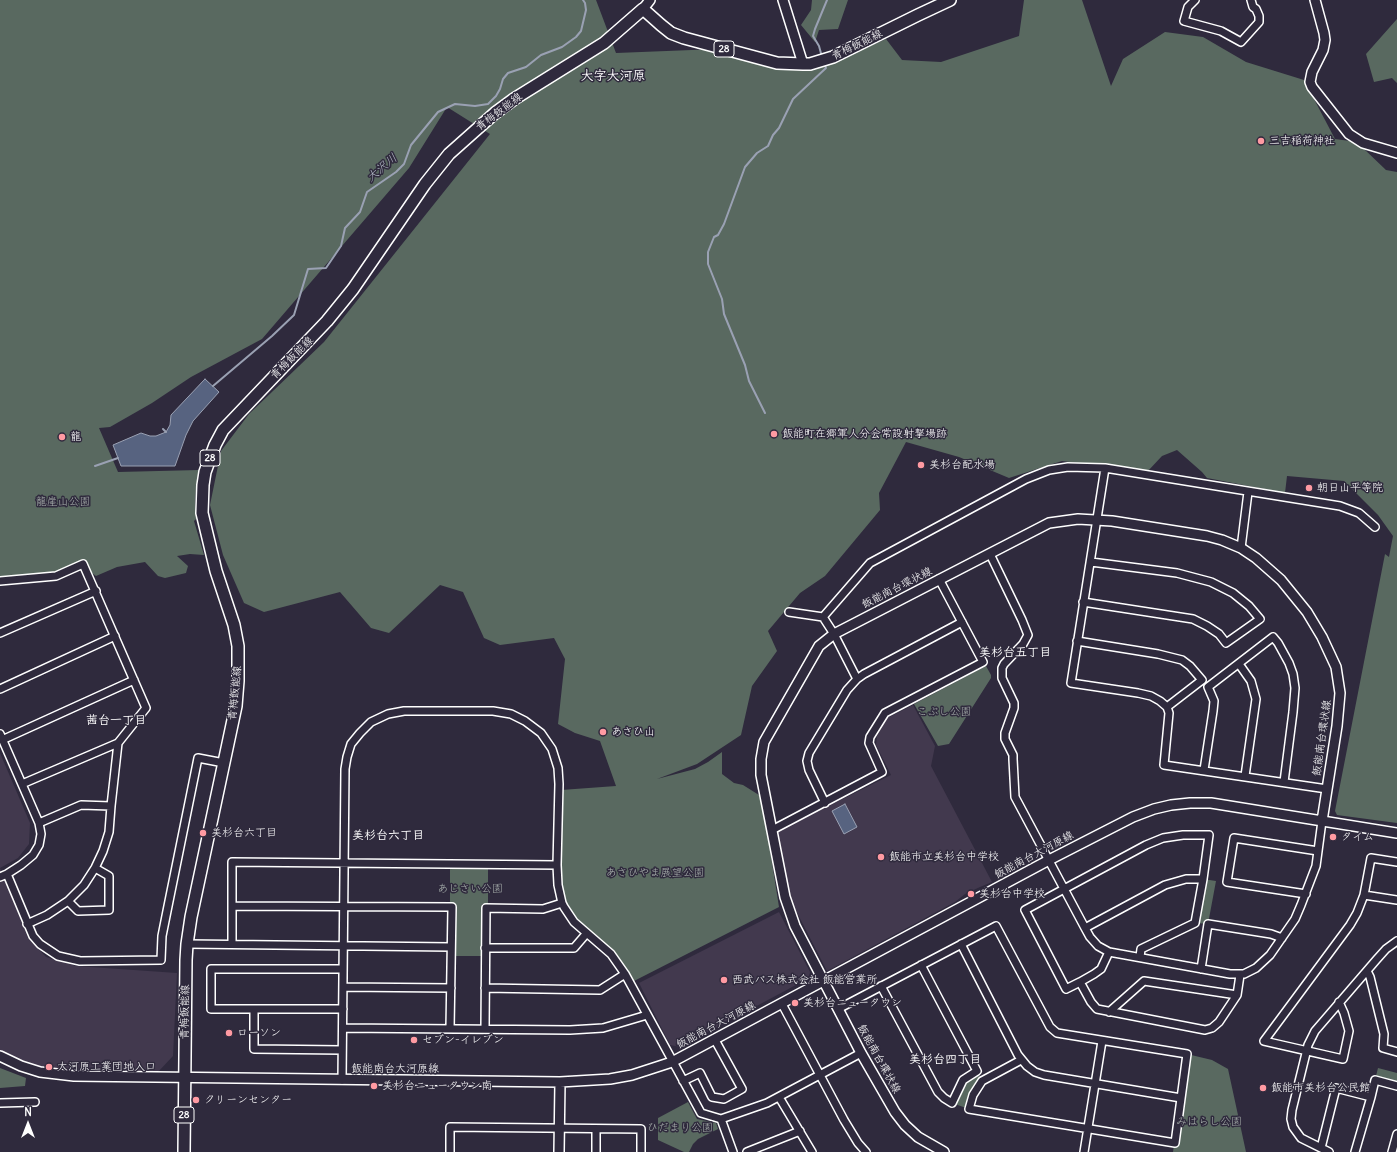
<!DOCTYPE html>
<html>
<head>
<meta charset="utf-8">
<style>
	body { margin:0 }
	#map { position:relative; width:1397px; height:1152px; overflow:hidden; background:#2f2a3d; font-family:Delius,sans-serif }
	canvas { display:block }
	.north { position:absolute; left:8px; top:1104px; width:40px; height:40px; -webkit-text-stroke:3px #2f2a3d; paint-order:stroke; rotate:0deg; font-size:11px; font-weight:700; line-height:16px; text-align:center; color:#fff }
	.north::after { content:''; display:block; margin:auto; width:14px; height:18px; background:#fff; clip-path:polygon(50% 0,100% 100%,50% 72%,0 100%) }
</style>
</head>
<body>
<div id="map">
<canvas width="1397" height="1152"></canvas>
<div class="north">N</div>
</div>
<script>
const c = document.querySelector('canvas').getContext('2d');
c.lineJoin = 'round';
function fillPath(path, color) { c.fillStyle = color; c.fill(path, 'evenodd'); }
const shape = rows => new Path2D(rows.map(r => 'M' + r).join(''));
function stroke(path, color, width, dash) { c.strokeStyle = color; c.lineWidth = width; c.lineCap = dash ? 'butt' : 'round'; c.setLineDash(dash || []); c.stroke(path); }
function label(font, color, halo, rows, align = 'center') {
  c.font = font + ' Delius,"Klee One",sans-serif'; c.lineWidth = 3; c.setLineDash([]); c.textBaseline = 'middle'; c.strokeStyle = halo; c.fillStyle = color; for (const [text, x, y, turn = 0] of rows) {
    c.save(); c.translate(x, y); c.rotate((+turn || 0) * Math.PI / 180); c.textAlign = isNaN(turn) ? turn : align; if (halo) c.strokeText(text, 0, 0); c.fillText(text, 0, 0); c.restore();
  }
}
const built = shape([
	[913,705,935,746,931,766,992,882,980,887,965,894,955,902,827,971,789,897,778,831,891,775,876,745,877,736,887,718],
	[0,753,30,823,29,844,18,858,0,868],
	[0,868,28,938,46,957,76,966,177,973,173,1056,158,1072,78,1073,39,1067,0,1052],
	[779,912,810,972,809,978,680,1047,670,1045,639,983]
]);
const green = shape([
	[0,0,596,0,616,53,717,49,779,69,820,68,886,39,902,60,941,62,1019,36,1024,0,1082,0,1111,86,1123,59,1165,32,1203,37,1246,62,1304,80,1335,139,1350,141,1363,148,1386,170,1397,172,1397,823,1337,815,1335,811,1385,554,1389,557,1393,536,1378,515,1344,481,1287,476,1285,493,1207,478,1202,472,1177,450,1162,456,1147,472,1062,461,1009,478,959,457,906,442,879,493,880,510,825,576,800,593,768,631,777,651,752,686,741,735,697,764,657,779,695,769,708,762,722,752,722,774,734,783,743,785,759,795,764,812,779,907,634,981,618,959,578,922,572,915,566,904,561,886,560,871,561,790,616,786,600,741,575,733,558,724,565,659,554,638,500,645,484,638,463,592,440,585,389,633,371,628,340,592,264,612,244,603,223,555,210,505,221,451,249,414,324,342,490,134,447,107,409,168,262,339,191,377,152,403,110,427,99,428,118,472,199,470,196,488,195,503,196,519,194,521,204,555,190,554,177,556,188,566,186,573,165,578,158,576,145,562,117,567,96,576,89,571,84,561,53,573,0,578],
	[812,0,848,0,838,29,819,30,815,42,801,25,811,10],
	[1397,19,1397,83,1392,78,1374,82,1366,54],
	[986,666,991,675,991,678,949,744,938,746,914,704],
	[450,866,488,866,488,904,482,904,482,956,455,956,455,904,450,904],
	[1203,879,1216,881,1208,924,1195,923],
	[1187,1054,1212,1060,1228,1069,1246,1152,1173,1152],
	[0,1068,26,1078,25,1086,0,1088],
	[1378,1068,1397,1073,1397,1086,1375,1080],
	[977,1071,982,1081,969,1109,952,1103,957,1091],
	[688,1102,697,1119,716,1123,718,1129,698,1139,693,1144,689,1152,684,1152,658,1140,658,1118]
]);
const water = shape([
	[205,379,219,392,193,421,186,435,175,466,121,466,113,445,141,433,150,436,156,436,166,432,170,425,171,415,205,379],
	[845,804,857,827,844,834,832,811,845,804]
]);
const stream = shape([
	[822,57,819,46,813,36,815,29,827,0],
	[213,386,272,336,294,315,308,269,326,268,341,246,345,228,360,212,367,192,396,172,404,164,411,145,438,112,455,104,475,106,488,104,496,96,500,89,503,79,508,73,526,67,541,55,562,47,576,37,581,31,586,10,585,3,583,0],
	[765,413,749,381,745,365,724,314,722,299,708,264,708,252,714,237,718,235,724,224,745,167,757,153,768,146,773,135,779,128,793,99,826,68,824,63],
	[163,429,166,432],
	[95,466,118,458]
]);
const minor = shape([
	[1195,0,1188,7,1184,21,1221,31,1241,42,1259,22,1259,16,1256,9,1253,7,1251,0],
	[1105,468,1071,683,1138,693,1151,696,1160,701,1167,707],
	[1241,548,1248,492],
	[990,554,1022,620,1028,635,1023,644,1004,664,1002,668,1002,678,1014,703,1014,708,1005,733,1005,739,1013,755,1013,759,1015,797,1085,928,1090,937,1098,946,1109,952,1230,974,1244,974,1256,968,1270,955,1295,919,1301,905,1316,866,1322,821],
	[0,581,56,576,83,564,146,708,118,743],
	[1083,602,1193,619,1207,626,1219,634,1226,643,1260,619,1249,606,1233,593,1211,582,1177,573,1091,562],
	[789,612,823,617,834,634,857,679],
	[823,617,870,563,1026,479,1049,470,1068,467,1105,468,1340,506,1359,513,1375,527],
	[0,633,96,591],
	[1077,641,1158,654,1182,660,1190,666,1202,680,1167,707,1169,713,1164,765,1327,789],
	[1239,664,1251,681,1256,699,1245,776],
	[0,689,115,636],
	[0,734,39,823,41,834,39,845,33,855,21,865,7,874,0,877],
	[2,740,134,680],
	[1204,770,1213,711,1214,701,1208,687,1273,637,1278,643,1289,663,1293,674,1295,688,1293,712,1284,782],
	[22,784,118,743,111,806],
	[825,803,809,770,807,761,809,753,847,690,857,679,864,674,962,622],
	[772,830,882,772,869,743,870,737,885,713,983,662,939,579],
	[7,874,33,936,40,944,58,956,80,961,161,960,162,936,167,911,198,758,224,763],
	[1306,894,1227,882,1234,838,1318,851],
	[1364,895,1397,900],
	[68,901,78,911,109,910,109,876,95,868],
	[232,906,452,907,450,1029],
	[27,924,47,915,68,901,84,885,95,868,103,851,109,832,111,806,81,805,39,823],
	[1085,928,1165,885,1186,879,1203,879],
	[187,944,451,947],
	[232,944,232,862,557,865,558,885,562,903,564,907,574,922,611,954,625,974,701,1113,721,1119,767,1103,861,1053],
	[961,944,1018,1055,1027,1066,1035,1072,1044,1075,1181,1098],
	[485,948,574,948,586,934],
	[1140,957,1141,949,1195,923,1203,879,1209,835,1183,835,1163,838,1146,845,1025,910,1066,989,1080,982,1091,1002,1097,1009,1205,1030,1212,1028,1219,1022,1237,995,1240,975],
	[1201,969,1208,924,1271,934,1282,938],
	[1367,971,1370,977,1384,1034,1383,1048,1397,1052],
	[1080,982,1094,974,1101,969,1109,952],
	[881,986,938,1092,944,1098,952,1103,963,1080,977,1071,921,965],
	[343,987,451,988],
	[485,988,600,990,625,974],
	[1339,1002,1344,1013,1349,1031,1343,1059,1264,1041,1350,925,1357,913,1364,895,1371,858,1397,862],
	[782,1004,844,1120,858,1143,866,1152],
	[254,1009,254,1049,342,1050],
	[343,1009,211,1009,211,969,343,969],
	[838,1009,996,926,1050,1027,1057,1033,1187,1054,1175,1143,969,1109,973,1095,982,1081,1021,1060],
	[1109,1012,1144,981,1237,995],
	[343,1028,570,1030,603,1028,647,1015],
	[485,1029,486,908,543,909,562,903],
	[342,1080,345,769,347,757,351,744,360,733,371,722,388,714,404,711,493,711,511,714,525,721,541,733,552,749,558,768,559,784,557,865],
	[683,1081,700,1073,712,1097,724,1099,742,1089,715,1040],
	[779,1097,812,1152],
	[0,1103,35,1102],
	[721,1119,733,1152],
	[1321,1148,1336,1088,1371,1097,1375,1080,1397,1086],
	[450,1152,450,1127,641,1129,641,1152],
	[596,1152,596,1129],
	[747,1152,800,1131],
	[1084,1152,1102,1041],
	[1329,1152,1301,1138,1293,1127,1291,1119,1292,1110,1308,1045,1315,1031,1377,959,1386,949,1397,941],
	[1355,1152,1371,1097],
	[1392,1152,1397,1134]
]);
const tertiary = shape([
	[783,0,803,64],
	[1315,0,1324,33,1325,40,1323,50,1312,72,1310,82,1312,87,1349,134,1363,143,1397,153],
	[643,9,650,0],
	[0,1056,21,1066,40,1072,74,1076,560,1082,610,1079,632,1075,672,1062,1049,860,1133,817,1154,809,1171,805,1190,803,1211,803,1397,833],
	[559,1152,560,1082],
	[944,1152,918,1137,905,1125,895,1112,861,1053,795,926,785,897,761,775,761,759,764,742,819,646,834,634,1049,523,1078,519,1112,521,1207,536,1222,540,1241,548,1256,558,1281,580,1307,612,1322,637,1336,667,1340,693,1337,726,1322,821]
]);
const primary = shape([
	[184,1152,186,960,187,944,191,917,236,706,238,681,238,646,234,625,216,571,202,513,203,485,205,472,215,445,223,430,327,321,353,289,425,184,449,154,495,113,514,99,604,43,643,9,661,25,671,33,684,38,777,63,803,64,810,64,833,57,918,15,950,0]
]);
const markers = [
	[1261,141,4,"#ff9aa2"],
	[774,434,4,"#ff9aa2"],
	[62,437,4,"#ff9aa2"],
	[921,465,4,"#ff9aa2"],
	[1309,488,4,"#ff9aa2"],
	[603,732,4,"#ff9aa2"],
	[203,833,4,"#ff9aa2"],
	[1333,837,4,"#ff9aa2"],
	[881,857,4,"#ff9aa2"],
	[971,894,4,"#ff9aa2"],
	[724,980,4,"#ff9aa2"],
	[795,1003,4,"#ff9aa2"],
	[229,1033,4,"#ff9aa2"],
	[414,1040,4,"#ff9aa2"],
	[49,1067,4,"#ff9aa2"],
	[374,1086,4,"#ff9aa2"],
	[1263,1088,4,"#ff9aa2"],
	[196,1100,4,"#ff9aa2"]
];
const shields = [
	[724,49,20],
	[210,458,20],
	[184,1115,20]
];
const shieldNames = [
	["28",724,49],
	["28",210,458],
	["28",184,1115]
];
const streetNames = [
	["青梅飯能線",857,45,-26],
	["青梅飯能線",499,112,-37],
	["青梅飯能線",292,358,-45],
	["飯能南台環状線",897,588,-27],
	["青梅飯能線",235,693,-84],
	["飯能南台環状線",1322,738,-82],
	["飯能南台大河原線",1034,855,-28],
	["青梅飯能線",185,1012,-89],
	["飯能南台大河原線",716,1025,-28],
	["飯能南台環状線",879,1059,61],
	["飯能南台大河原線",395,1069]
];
const poiNames = [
	["三吉稲荷神社",1269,141],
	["飯能町在郷軍人分会常設射撃場跡",782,434],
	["龍",70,437],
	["美杉台配水場",929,465],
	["朝日山平等院",1317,488],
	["あさひ山",611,732],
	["美杉台六丁目",211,833],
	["タイム",1341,837],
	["飯能市立美杉台中学校",889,857],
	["美杉台中学校",979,894],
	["西武バス株式会社 飯能営業所",732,980],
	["美杉台ニュータウン",803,1003],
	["ローソン",237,1033],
	["セブン-イレブン",422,1040],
	["大河原工業団地入口",57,1067],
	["美杉台ニュータウン南",382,1086],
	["飯能市美杉台公民館",1271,1088],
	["クリーンセンター",204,1100]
];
const parkNames = [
	["龍崖山公園",63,502],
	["こぶし公園",944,712],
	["あさひやま展望公園",655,873],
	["あじさい公園",470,889],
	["みはらし公園",1209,1122],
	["ひだまり公園",680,1128]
];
const waterNames = [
	["大沢川",382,168,-40]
];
const neighbourhoodNames = [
	["美杉台五丁目",1015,653],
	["茜台一丁目",116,721],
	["美杉台六丁目",388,836],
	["美杉台四丁目",945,1060]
];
const quarterNames = [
	["大字大河原",613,76]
];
fillPath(built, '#42394e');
fillPath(green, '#596960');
fillPath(water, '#576380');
stroke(water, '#9aa1b3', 1);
stroke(stream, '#9aa1b3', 2);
stroke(minor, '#fff', 10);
stroke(tertiary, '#fff', 12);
stroke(primary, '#fff', 14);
stroke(minor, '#2f2a3d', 7);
stroke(tertiary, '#2f2a3d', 9);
stroke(primary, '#2f2a3d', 11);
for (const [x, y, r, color] of markers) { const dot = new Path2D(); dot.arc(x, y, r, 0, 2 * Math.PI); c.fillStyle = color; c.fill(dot); stroke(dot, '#2f2a3d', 1.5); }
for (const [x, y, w] of shields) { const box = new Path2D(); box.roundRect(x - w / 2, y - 8, w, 16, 3); c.fillStyle = '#2f2a3d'; c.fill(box); stroke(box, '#fff', 1); }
label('bold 10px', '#fff', null, shieldNames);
label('11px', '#fff', '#2f2a3d', streetNames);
label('11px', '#fff', '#2f2a3d', poiNames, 'left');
label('11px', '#acb4b0', '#2f2a3d', parkNames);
label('italic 12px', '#b3b9c6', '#2f2a3d', waterNames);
label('bold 12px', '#fff', '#2f2a3d', neighbourhoodNames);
label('bold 13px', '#fff', '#2f2a3d', quarterNames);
</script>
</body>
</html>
